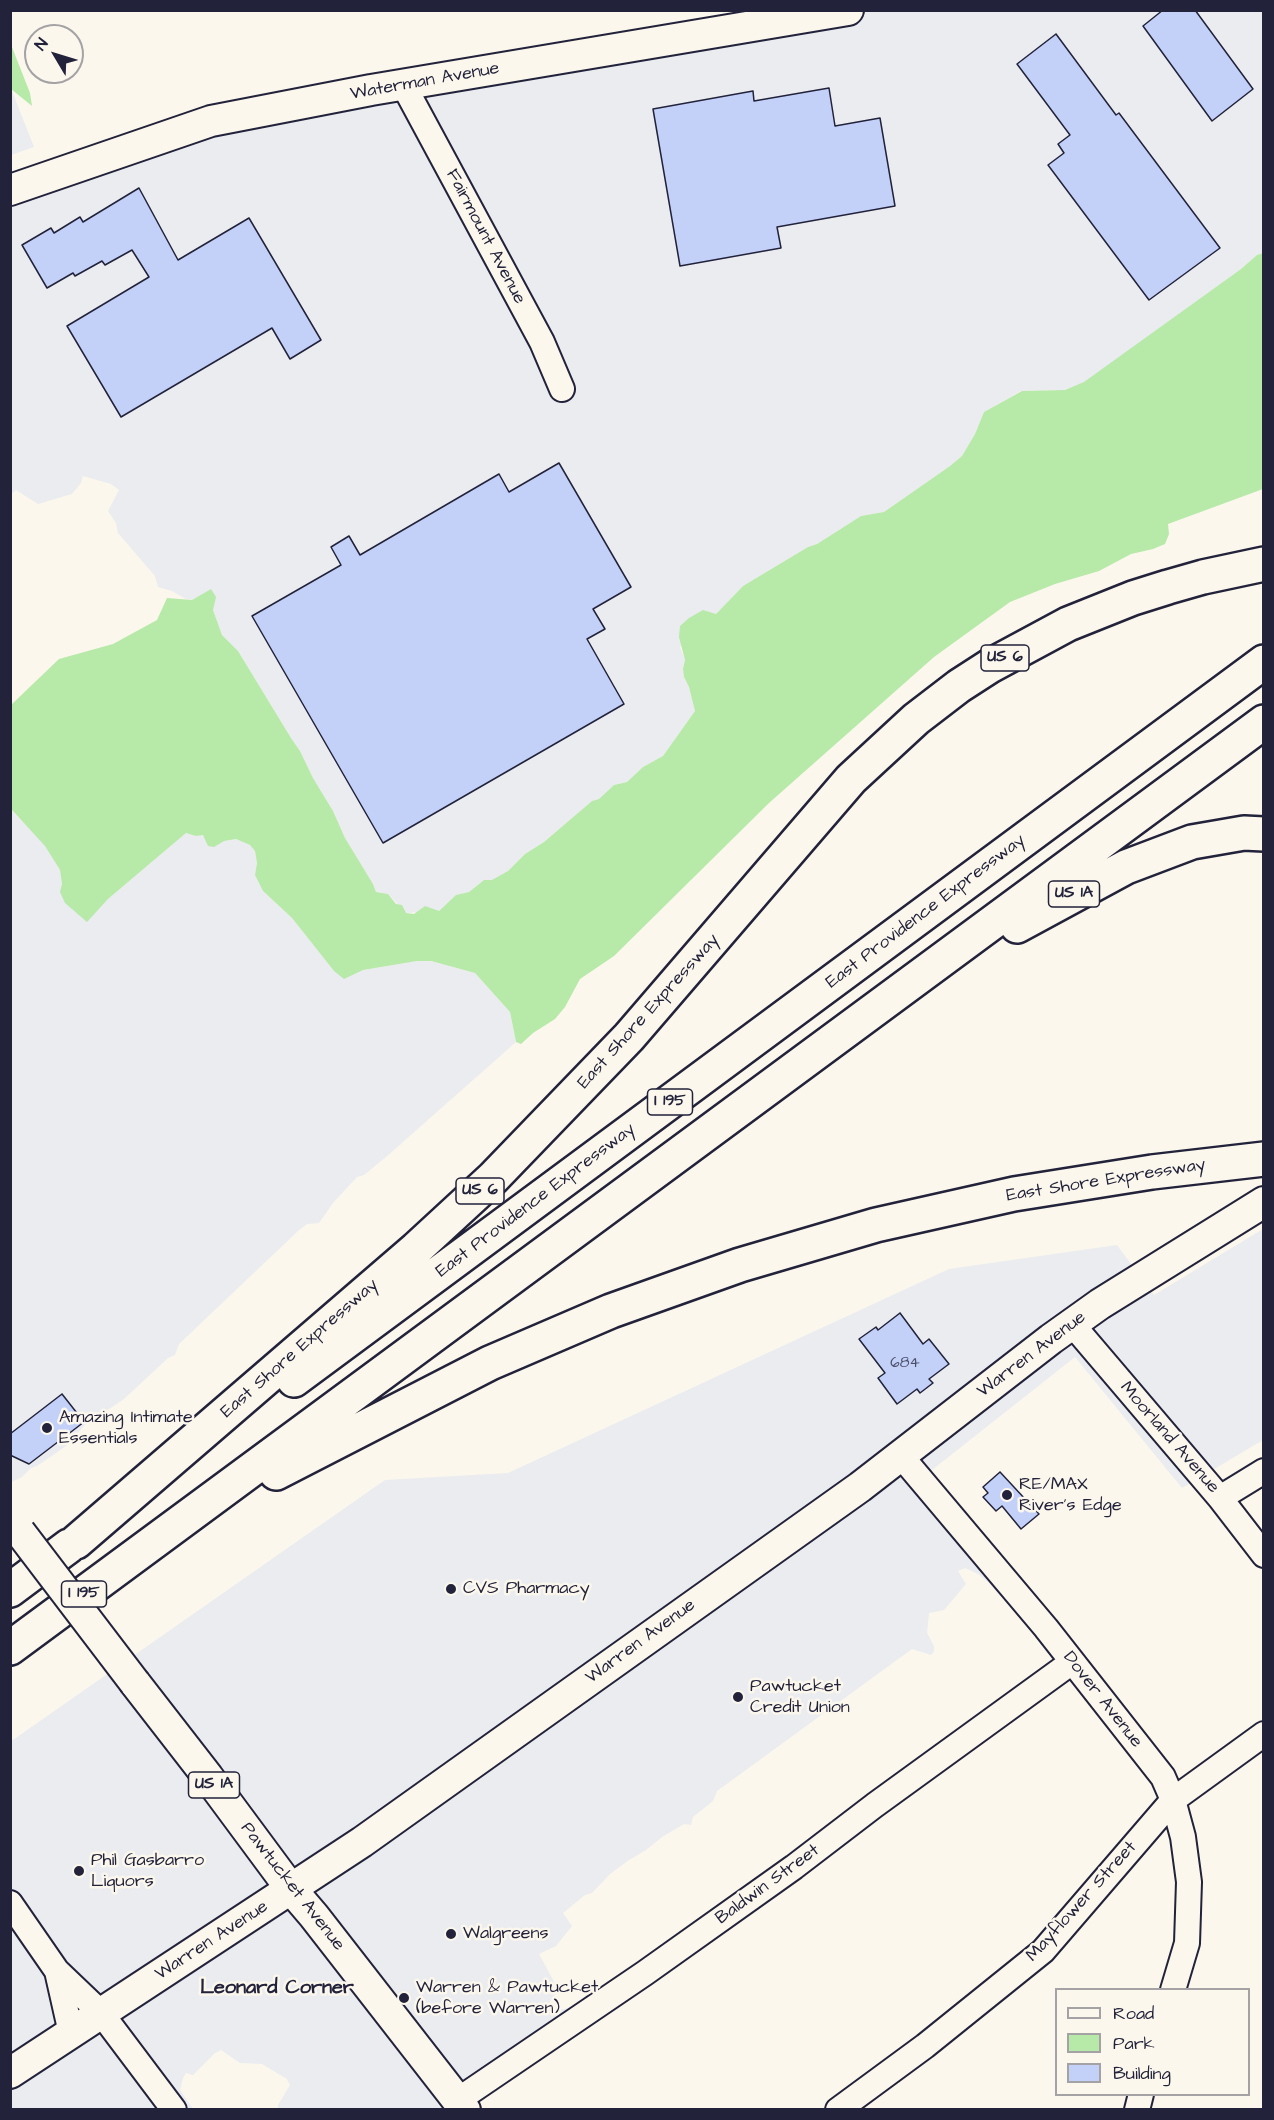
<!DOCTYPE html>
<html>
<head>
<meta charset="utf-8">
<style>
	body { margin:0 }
	#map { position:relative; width:1274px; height:2120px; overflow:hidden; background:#fbf7ec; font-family:"Architects Daughter",sans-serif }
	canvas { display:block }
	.frame { position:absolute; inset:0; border:12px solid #22223b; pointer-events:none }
	.legend { position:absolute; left:1055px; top:1988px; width:195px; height:108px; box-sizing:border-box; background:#fbf7ec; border:2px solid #a4a2a5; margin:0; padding:8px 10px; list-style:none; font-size:18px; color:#22223b }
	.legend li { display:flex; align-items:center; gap:12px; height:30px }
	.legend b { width:30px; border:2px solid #a4a2a5 }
	.north { position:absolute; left:24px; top:24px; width:60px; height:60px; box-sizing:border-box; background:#fbf7ec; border:2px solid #a4a2a5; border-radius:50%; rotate:308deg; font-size:16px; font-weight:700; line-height:24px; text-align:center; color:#22223b }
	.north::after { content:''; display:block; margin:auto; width:21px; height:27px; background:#22223b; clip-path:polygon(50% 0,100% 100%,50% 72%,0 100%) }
</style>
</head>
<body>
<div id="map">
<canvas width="1274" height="2120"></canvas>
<div class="frame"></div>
<ul class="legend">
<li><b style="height:8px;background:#fbf7ec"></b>Road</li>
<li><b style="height:16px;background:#b7e9a9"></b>Park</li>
<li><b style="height:16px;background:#c3d1f8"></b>Building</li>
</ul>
<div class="north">N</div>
</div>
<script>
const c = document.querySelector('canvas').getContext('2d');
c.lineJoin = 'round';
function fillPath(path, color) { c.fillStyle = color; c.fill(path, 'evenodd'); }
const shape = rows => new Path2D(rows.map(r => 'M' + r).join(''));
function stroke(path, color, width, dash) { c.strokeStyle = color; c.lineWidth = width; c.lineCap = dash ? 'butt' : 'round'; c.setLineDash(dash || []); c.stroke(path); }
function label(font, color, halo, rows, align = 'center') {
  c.font = font + ' "Architects Daughter",sans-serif'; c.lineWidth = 5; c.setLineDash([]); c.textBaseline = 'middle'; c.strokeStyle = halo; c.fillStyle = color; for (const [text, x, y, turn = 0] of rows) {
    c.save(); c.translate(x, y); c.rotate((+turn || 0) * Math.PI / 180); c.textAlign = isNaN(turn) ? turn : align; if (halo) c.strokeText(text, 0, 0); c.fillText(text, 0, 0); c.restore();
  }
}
const built = shape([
	[752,11,1263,11,1263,253,1257,255,1241,269,1084,383,1065,390,1021,391,984,412,975,434,962,456,950,466,884,512,861,516,817,544,808,547,743,586,716,614,680,647,685,660,683,669,684,677,689,687,695,711,663,756,643,767,627,782,614,785,599,799,592,801,544,842,525,854,508,871,492,881,484,880,469,892,456,895,439,911,406,913,388,894,376,892,373,884,345,838,333,811,313,778,300,751,291,738,238,651,222,635,213,610,211,589,192,600,186,599,172,591,158,587,155,576,118,533,116,523,108,511,119,490,111,484,83,476,81,483,72,494,48,501,38,504,16,490,11,494,11,188,295,102,755,28],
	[10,86,34,147,11,155,10,155],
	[10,809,45,845,60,870,62,884,61,892,87,921,108,899,186,833,196,836,203,835,224,841,236,839,250,845,255,851,257,863,255,875,263,891,292,918,334,971,363,970,417,961,430,961,475,973,510,1012,516,1042,386,1157,364,1175,357,1177,333,1203,319,1223,307,1224,298,1231,179,1344,175,1355,168,1358,124,1399,85,1425,66,1446,37,1466,31,1468,22,1477,11,1482],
	[1263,1229,1263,1440,1182,1488,1075,1357,932,1470,941,1501,1003,1595,1000,1596,988,1582,978,1574,965,1568,958,1571,966,1584,944,1610,929,1613,927,1633,934,1646,934,1651,931,1655,912,1649,717,1791,713,1801,693,1817,691,1825,684,1824,662,1837,646,1850,629,1860,610,1874,592,1893,585,1895,563,1913,572,1926,556,1946,539,1954,558,1989,548,2005,553,2009,565,2009,574,2005,595,1988,598,1990,599,2005,465,2105,468,2109,278,2109,278,2105,290,2085,287,2079,262,2064,240,2063,221,2050,215,2053,193,2075,186,2073,183,2078,180,2090,193,2109,11,2109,10,1742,385,1480,508,1473,949,1269,1117,1245,1154,1295]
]);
const green = shape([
	[10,42,30,93,32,106,11,89],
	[1263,253,1263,489,1168,524,1169,534,1165,544,1153,549,1131,554,1099,571,1055,584,1010,602,934,657,769,803,614,956,580,979,565,1007,555,1019,533,1033,521,1044,516,1042,510,1012,475,973,431,961,417,961,363,970,344,979,334,971,292,918,263,891,255,875,257,863,255,851,250,845,236,839,224,841,214,847,208,846,203,835,196,836,186,833,108,899,87,922,65,903,60,892,62,884,60,870,45,846,11,809,11,705,59,659,113,644,157,620,167,598,192,600,211,589,216,597,213,610,222,635,238,651,291,738,300,751,313,778,333,811,345,838,373,884,376,892,388,894,396,904,402,905,406,913,414,914,425,906,439,911,456,895,469,892,484,880,492,880,508,871,525,854,544,842,592,801,599,799,614,785,627,782,643,767,663,756,695,711,689,687,684,677,683,669,685,660,679,637,680,626,689,618,703,610,716,614,743,586,808,547,817,544,861,516,884,512,950,466,962,456,975,434,984,412,1022,391,1065,390,1084,382,1241,269,1257,255]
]);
const building = shape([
	[1163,10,1195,10,1253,89,1212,121,1143,26,1163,10],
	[1056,34,1116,115,1119,113,1220,248,1149,300,1048,165,1064,153,1058,144,1070,135,1017,64,1056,34],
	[829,88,835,126,880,118,895,206,777,227,781,248,680,266,653,109,753,91,754,101,829,88],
	[139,188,178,260,249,218,321,340,290,359,272,328,121,417,67,326,149,277,132,250,105,265,102,261,75,276,73,273,47,288,22,245,51,228,54,233,80,217,83,222,139,188],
	[559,463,631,587,593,609,605,629,587,639,624,704,383,843,252,616,341,565,331,547,349,536,360,555,499,474,509,492,559,463],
	[900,1313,923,1344,929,1339,949,1364,929,1379,933,1383,920,1393,917,1389,897,1404,878,1378,885,1373,859,1339,876,1327,878,1330,900,1313],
	[62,1394,84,1422,29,1464,10,1455,10,1434,62,1394],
	[1000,1472,1039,1514,1021,1529,1002,1506,996,1511,983,1497,988,1493,983,1487,1000,1472]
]);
const minor = shape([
	[404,86,542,342,562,389],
	[1072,1324,1220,1498,1264,1555],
	[901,1456,1046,1628,1163,1777,1173,1800,1183,1837,1189,1882,1187,1943,1173,1990],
	[1220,1498,1264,1471],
	[10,1903,57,1971],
	[71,2033,57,1971,101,2013,174,2110],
	[458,2100,645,1973,794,1867,875,1805,1072,1662],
	[838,2110,925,2046,1043,1951,1173,1800,1264,1734],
	[1137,2110,1141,2094]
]);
const major = shape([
	[10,190,211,121,371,90,848,10],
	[135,1683,208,1777,291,1889,314,1916,465,2110],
	[10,2073,362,1842,860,1487,1051,1339,1100,1304,1264,1202]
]);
const highway = shape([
	[1017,926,1126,867,1192,842,1244,833,1264,834],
	[294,1380,1264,662],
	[276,1473,490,1363,611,1311,740,1265,876,1225,1014,1194,1152,1172,1264,1159],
	[76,1542,416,1249,493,1178,629,1037,851,779,916,719,959,686,990,666,1068,624,1133,598,1168,587,1203,577,1264,564],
	[10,1590,69,1546],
	[10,1648,1264,722]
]);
const majorBridge = shape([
	[20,1532,135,1683]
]);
const markers = [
	[47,1428,6,"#22223b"],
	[1007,1495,6,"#22223b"],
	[451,1589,6,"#22223b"],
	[738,1697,6,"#22223b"],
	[79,1871,6,"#22223b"],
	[451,1934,6,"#22223b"],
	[404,1998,6,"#22223b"]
];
const numberNames = [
	["684",905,1364]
];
const shields = [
	[1005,658,48],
	[1074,894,51],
	[670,1102,45],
	[480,1191,48],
	[84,1594,45],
	[214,1785,51]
];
const shieldNames = [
	["US 6",1005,658],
	["US 1A",1074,894],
	["I 195",670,1102],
	["US 6",480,1191],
	["I 195",84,1594],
	["US 1A",214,1785]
];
const streetNames = [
	["Waterman Avenue",425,82,-10],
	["Fairmount Avenue",485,237,62],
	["East Providence Expressway",926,912,-37],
	["East Shore Expressway",649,1012,-48],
	["East Shore Expressway",1106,1181,-9],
	["East Providence Expressway",536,1201,-37],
	["East Shore Expressway",300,1349,-41],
	["Warren Avenue",1032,1355,-37],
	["Moorland Avenue",1169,1438,49],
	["Warren Avenue",641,1642,-36],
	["Dover Avenue",1102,1700,52],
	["Baldwin Street",768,1885,-36],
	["Pawtucket Avenue",292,1887,52],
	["Mayflower Street",1082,1902,-48],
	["Warren Avenue",212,1941,-33]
];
const poiNames = [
	["Amazing Intimate",59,1418],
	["Essentials",59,1439],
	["RE/MAX",1019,1485],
	["River's Edge",1019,1506],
	["CVS Pharmacy",463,1589],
	["Pawtucket",750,1687],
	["Credit Union",750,1708],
	["Phil Gasbarro",91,1861],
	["Liquors",91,1882],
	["Walgreens",463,1934],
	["Warren & Pawtucket",416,1988],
	["(before Warren)",416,2009]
];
const neighbourhoodNames = [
	["Leonard Corner",277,1989]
];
fillPath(built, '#eaecf0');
fillPath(green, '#b7e9a9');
fillPath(building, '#c3d1f8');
stroke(building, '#22223b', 1.5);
stroke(minor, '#22223b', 28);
stroke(major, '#22223b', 34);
stroke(highway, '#22223b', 38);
stroke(minor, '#fbf7ec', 24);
stroke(major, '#fbf7ec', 30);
stroke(highway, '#fbf7ec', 33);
stroke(majorBridge, '#22223b', 34, []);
stroke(majorBridge, '#fbf7ec', 30);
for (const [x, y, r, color] of markers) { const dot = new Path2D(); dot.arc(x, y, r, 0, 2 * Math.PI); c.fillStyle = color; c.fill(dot); stroke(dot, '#fbf7ec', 2); }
label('15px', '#4a4e6a', null, numberNames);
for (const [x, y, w] of shields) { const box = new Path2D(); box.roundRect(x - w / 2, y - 13, w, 26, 4.5); c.fillStyle = '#fbf7ec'; c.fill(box); stroke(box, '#22223b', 1.5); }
label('bold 16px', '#22223b', null, shieldNames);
label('18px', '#22223b', '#fbf7ec', streetNames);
label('18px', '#22223b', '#fbf7ec', poiNames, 'left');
label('bold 20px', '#22223b', '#fbf7ec', neighbourhoodNames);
</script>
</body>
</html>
